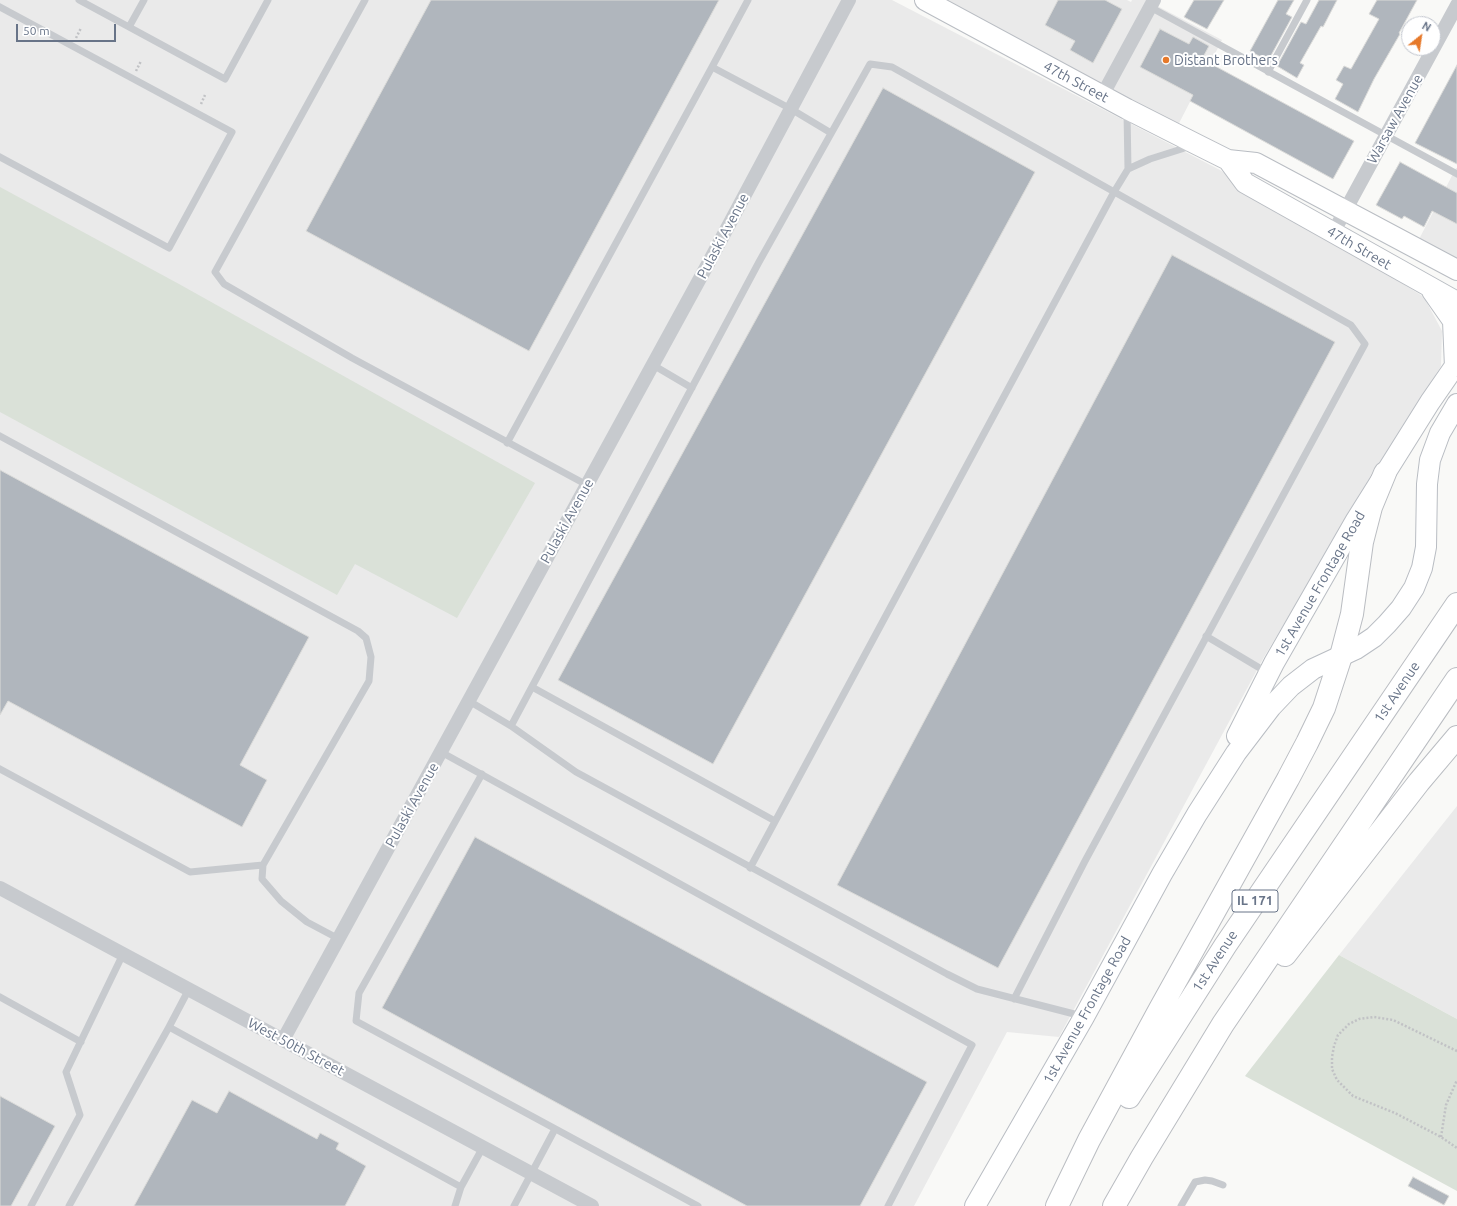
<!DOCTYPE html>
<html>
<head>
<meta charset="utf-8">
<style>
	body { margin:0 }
	#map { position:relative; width:1457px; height:1206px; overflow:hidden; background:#f9f9f7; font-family:Ubuntu,sans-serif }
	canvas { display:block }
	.north { position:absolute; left:1401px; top:16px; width:40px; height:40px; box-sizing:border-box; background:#fff; border:1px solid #c3c7cf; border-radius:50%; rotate:30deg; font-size:11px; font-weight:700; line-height:16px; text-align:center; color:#687488 }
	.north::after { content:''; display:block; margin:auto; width:14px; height:18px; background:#e6792a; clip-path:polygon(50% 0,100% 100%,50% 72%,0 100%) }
	.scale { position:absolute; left:16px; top:24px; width:100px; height:18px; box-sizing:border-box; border:2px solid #687488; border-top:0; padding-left:5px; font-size:12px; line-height:14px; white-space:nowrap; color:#687488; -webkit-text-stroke:3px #fff; paint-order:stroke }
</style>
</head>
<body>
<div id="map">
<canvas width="1457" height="1206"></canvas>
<div class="north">N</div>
<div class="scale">50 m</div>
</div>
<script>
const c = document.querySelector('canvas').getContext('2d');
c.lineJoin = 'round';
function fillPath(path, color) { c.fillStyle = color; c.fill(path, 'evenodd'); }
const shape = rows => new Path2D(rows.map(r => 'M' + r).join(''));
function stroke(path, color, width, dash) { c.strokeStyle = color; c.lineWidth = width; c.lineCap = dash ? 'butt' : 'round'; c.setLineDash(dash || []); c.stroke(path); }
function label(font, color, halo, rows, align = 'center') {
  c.font = font + ' Ubuntu,sans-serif'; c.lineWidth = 4; c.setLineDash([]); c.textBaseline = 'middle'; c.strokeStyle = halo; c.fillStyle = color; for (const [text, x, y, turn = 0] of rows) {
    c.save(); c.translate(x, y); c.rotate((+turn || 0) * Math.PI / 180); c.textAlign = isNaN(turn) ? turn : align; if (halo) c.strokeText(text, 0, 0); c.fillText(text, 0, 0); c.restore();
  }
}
const built = shape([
	[0,0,892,0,1220,170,1424,297,1442,331,1441,366,1264,657,1059,1037,1007,1032,914,1206,0,1206],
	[936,0,1127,0,1131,2,1132,0,1146,0,1222,40,1176,129],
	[1456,168,1457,168,1457,265,1417,243],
	[1457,806,1457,1019,1339,955]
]);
const green = shape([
	[0,187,179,284,535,483,457,618,355,564,337,595,0,412],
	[1339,955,1457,1019,1457,1191,1245,1076]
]);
const building = shape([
	[431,0,719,0,529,351,306,231,431,0],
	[1058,0,1105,0,1122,9,1093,63,1070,50,1075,41,1045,25,1058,0],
	[1194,0,1224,0,1207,29,1184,17,1194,0],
	[1278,0,1294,0,1286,14,1292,17,1268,61,1250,51,1278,0],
	[1319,0,1337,0,1323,27,1321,26,1300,63,1304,65,1297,78,1277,66,1301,22,1306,24,1319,0],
	[1377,0,1417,0,1399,33,1400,34,1374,79,1358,112,1335,99,1343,84,1336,80,1344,66,1351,69,1379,19,1369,14,1377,0],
	[1160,29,1189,44,1193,37,1209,46,1202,59,1354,141,1333,179,1190,101,1193,95,1140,67,1160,29],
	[1457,65,1457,164,1415,143,1457,65],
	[883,88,1035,172,713,764,558,680,883,88],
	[1400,162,1457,193,1457,224,1432,211,1424,227,1404,216,1402,219,1376,205,1400,162],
	[1172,255,1335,342,998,968,837,885,1172,255],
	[0,470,309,637,240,765,267,780,242,827,8,701,0,715,0,470],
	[475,837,927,1082,860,1206,747,1206,382,1008,475,837],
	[229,1091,317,1139,320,1133,339,1143,336,1149,366,1166,345,1206,134,1206,192,1100,217,1113,229,1091],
	[0,1096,55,1126,11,1206,0,1206,0,1096],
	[1413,1177,1449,1196,1444,1205,1408,1186,1413,1177]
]);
const path = shape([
	[76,38,81,28],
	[136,71,141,61],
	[201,104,205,95],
	[1457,1051,1393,1020,1374,1017,1359,1019,1349,1024,1338,1035,1334,1046,1332,1057,1332,1069,1337,1080,1353,1096,1395,1113,1441,1137,1457,1148],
	[1441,1137,1446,1105,1457,1080]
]);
const lane = shape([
	[79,0,129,27],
	[144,0,129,27,225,79,268,0],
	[365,0,215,272,224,284,352,358,587,485],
	[748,0,712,67,791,109,831,133],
	[0,7,232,132,169,248,0,157],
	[1150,7,1457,174],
	[1268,72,1307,0],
	[1128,169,1150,159,1191,146],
	[653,365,692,388],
	[0,436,358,631,366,638,371,657,369,681,263,865,262,879,281,901,307,922,339,939],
	[507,443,712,67],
	[1206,636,1268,673],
	[532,687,775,821],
	[469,701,511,726,576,772,947,974,977,989,1082,1016],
	[511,726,759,262,870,64,892,67,1351,325,1365,344,1085,861,1014,999],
	[441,752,972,1045,888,1206],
	[0,769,190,872,263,865],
	[482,774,359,993,356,1021,698,1206],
	[750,868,1114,192,1128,169,1127,112],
	[189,989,169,1027,461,1187],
	[0,997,81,1042],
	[31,1206,80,1115,66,1072,123,954],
	[69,1206,169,1027],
	[455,1206,461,1187,483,1147],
	[514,1206,555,1129],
	[1181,1206,1195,1182,1205,1180,1212,1181,1223,1185]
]);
const street = shape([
	[1102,96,1154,0],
	[1333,233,1457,5],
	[0,888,592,1206],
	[283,1040,709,262,849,0]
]);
const secondary = shape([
	[925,0,1127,109,1196,144,1228,160,1256,163,1457,270],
	[1228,160,1245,183,1457,302],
	[1432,291,1453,321,1455,367],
	[1237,736,1274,663,1356,520,1430,402,1457,363],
	[975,1206,1084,1017,1162,874,1197,814,1236,753,1271,707,1291,686,1313,669,1356,649,1374,637,1387,624,1401,608,1414,588,1422,568,1426,547,1427,484,1430,460,1440,433,1457,404]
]);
const primary = shape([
	[1285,955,1419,782,1457,737],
	[1129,1097,1225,946,1457,604],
	[1057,1206,1089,1140,1160,1009,1288,779,1307,743,1324,708,1341,656,1352,614,1362,542,1371,507,1385,473],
	[1114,1206,1142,1157,1223,1024,1457,679]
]);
const markers = [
	[1166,60,4,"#e6792a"]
];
const shields = [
	[1255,901,46]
];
const shieldNames = [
	["IL 171",1255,901]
];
const poiNames = [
	["Distant Brothers",1174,60]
];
const streetNames = [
	["47th Street",1076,82,28],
	["Warsaw Avenue",1395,119,-61],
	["Pulaski Avenue",723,236,-62],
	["47th Street",1359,248,30],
	["Pulaski Avenue",567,521,-61],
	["1st Avenue Frontage Road",1320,584,-60],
	["1st Avenue",1397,692,-56],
	["Pulaski Avenue",412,805,-61],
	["1st Avenue",1215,961,-57],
	["1st Avenue Frontage Road",1087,1010,-61],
	["West 50th Street",296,1047,28]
];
fillPath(built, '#eaeaea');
fillPath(green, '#dae1d8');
fillPath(building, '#b0b6bd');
stroke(building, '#dbdbd9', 1);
stroke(secondary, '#b9bdc3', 22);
stroke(primary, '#babdc2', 24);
stroke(path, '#c1c2c5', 2.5, [2, 2]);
stroke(lane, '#c7cace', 7);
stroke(street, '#c7cace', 14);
stroke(secondary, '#fff', 20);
stroke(primary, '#fff', 22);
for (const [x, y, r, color] of markers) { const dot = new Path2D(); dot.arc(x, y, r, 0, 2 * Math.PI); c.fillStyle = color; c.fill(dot); stroke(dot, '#fff', 1.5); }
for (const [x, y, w] of shields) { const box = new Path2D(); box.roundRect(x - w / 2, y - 11, w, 22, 3); c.fillStyle = '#fff'; c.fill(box); stroke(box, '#687488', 1); }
label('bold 13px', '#687488', null, shieldNames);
label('14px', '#687488', '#fff', poiNames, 'left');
label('14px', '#687488', '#fff', streetNames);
</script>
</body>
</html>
